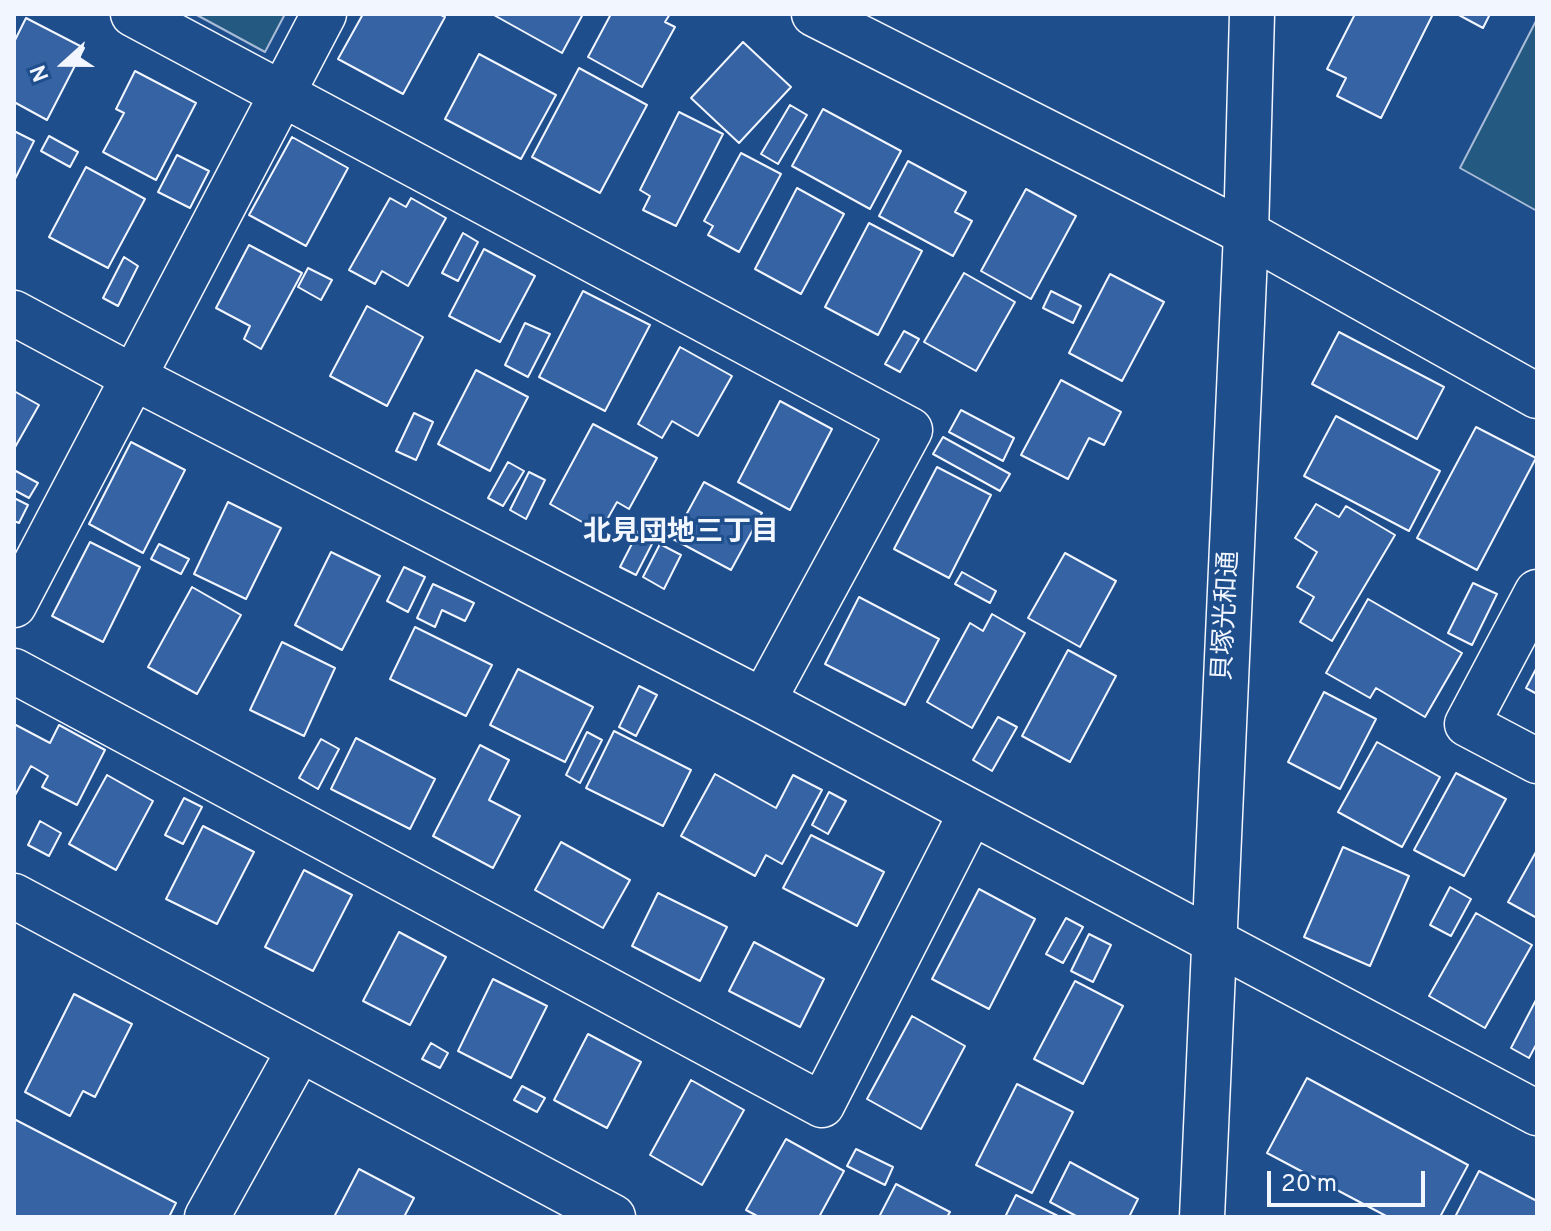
<!DOCTYPE html>
<html>
<head>
<meta charset="utf-8">
<style>
	body { margin:0 }
	#map { position:relative; width:1551px; height:1231px; overflow:hidden; background:#1f4e8c; font-family:Overpass,sans-serif }
	canvas { display:block }
	.frame { position:absolute; inset:0; border:16px solid #f2f6ff; pointer-events:none }
	.north { position:absolute; left:24px; top:24px; width:80px; height:80px; -webkit-text-stroke:6px #1f4e8c; paint-order:stroke; rotate:249deg; font-size:22px; font-weight:700; line-height:32px; text-align:center; color:#f2f6ff }
	.north::after { content:''; display:block; margin:auto; width:28px; height:36px; background:#f2f6ff; clip-path:polygon(50% 0,100% 100%,50% 72%,0 100%) }
	.scale { position:absolute; left:1267px; top:1171px; width:158px; height:36px; box-sizing:border-box; border:4px solid #f2f6ff; border-top:0; padding-left:10px; font-size:24px; line-height:28px; white-space:nowrap; color:#f2f6ff; -webkit-text-stroke:6px #1f4e8c; paint-order:stroke }
</style>
</head>
<body>
<div id="map">
<canvas width="1551" height="1231"></canvas>
<div class="frame"></div>
<div class="north">N</div>
<div class="scale">20 m</div>
</div>
<script>
const c = document.querySelector('canvas').getContext('2d');
c.lineJoin = 'round';
function fillPath(path, color) { c.fillStyle = color; c.fill(path, 'evenodd'); }
const shape = rows => new Path2D(rows.map(r => 'M' + r).join(''));
function stroke(path, color, width, dash) { c.strokeStyle = color; c.lineWidth = width; c.lineCap = dash ? 'butt' : 'round'; c.setLineDash(dash || []); c.stroke(path); }
function label(font, color, halo, rows, align = 'center') {
  c.font = font + ' Overpass,"Noto Sans JP",sans-serif'; c.lineWidth = 6; c.setLineDash([]); c.textBaseline = 'middle'; c.strokeStyle = halo; c.fillStyle = color; for (const [text, x, y, turn = 0] of rows) {
    c.save(); c.translate(x, y); c.rotate((+turn || 0) * Math.PI / 180); c.textAlign = isNaN(turn) ? turn : align; if (halo) c.strokeText(text, 0, 0); c.fillText(text, 0, 0); c.restore();
  }
}
const green = shape([
	[195,14,285,14,265,52,195,14],
	[1537,19,1537,211,1460,168,1537,19]
]);
const building = shape([
	[363,14,439,14,445,17,403,94,338,59,363,14],
	[492,14,583,14,562,53,492,14],
	[611,14,670,14,665,22,675,27,642,87,588,57,611,14],
	[1355,14,1433,14,1381,118,1337,96,1346,78,1327,69,1355,14],
	[1457,14,1490,14,1483,28,1457,14],
	[26,18,84,48,47,120,14,102,14,42,26,18],
	[743,42,791,87,739,143,691,98,743,42],
	[479,54,556,95,521,159,445,119,479,54],
	[579,68,647,105,600,193,532,157,579,68],
	[135,71,196,103,156,180,103,152,124,113,116,109,135,71],
	[790,105,807,115,778,164,761,154,790,105],
	[823,109,901,151,870,209,792,166,823,109],
	[679,112,723,134,676,226,643,210,650,196,640,190,679,112],
	[14,131,34,141,14,181,14,131],
	[49,136,78,152,70,167,41,151,49,136],
	[292,137,348,168,306,246,249,215,292,137],
	[741,153,781,174,739,252,708,235,713,226,704,221,741,153],
	[177,155,209,171,190,208,158,192,177,155],
	[908,161,966,192,955,212,972,221,953,256,879,216,908,161],
	[86,167,145,199,108,268,49,237,86,167],
	[797,188,844,214,801,294,755,269,797,188],
	[1026,189,1076,216,1031,299,981,271,1026,189],
	[390,198,406,207,411,198,446,218,408,286,382,271,375,284,349,270,390,198],
	[869,223,922,251,878,335,825,307,869,223],
	[463,233,478,242,458,281,442,273,463,233],
	[249,245,302,273,261,349,244,339,250,326,216,308,249,245],
	[484,249,535,276,500,342,449,316,484,249],
	[124,257,138,266,118,306,103,298,124,257],
	[308,268,332,280,321,300,298,287,308,268],
	[964,273,1015,302,976,371,924,342,964,273],
	[1110,274,1164,302,1122,381,1069,353,1110,274],
	[583,291,650,325,605,411,539,377,583,291],
	[1051,291,1081,306,1073,323,1043,308,1051,291],
	[367,306,423,337,387,406,330,376,367,306],
	[525,323,550,334,528,377,505,365,525,323],
	[904,331,919,339,900,372,885,364,904,331],
	[1339,332,1444,387,1417,439,1312,384,1339,332],
	[680,347,732,376,698,436,672,421,662,438,638,424,680,347],
	[476,370,528,397,490,471,438,444,476,370],
	[1061,380,1121,412,1104,445,1089,438,1068,479,1021,455,1061,380],
	[14,391,39,405,14,449,14,391],
	[780,401,832,429,790,510,738,482,780,401],
	[961,410,1014,438,1003,461,949,432,961,410],
	[414,413,433,422,416,460,396,451,414,413],
	[1336,416,1440,471,1409,531,1304,476,1336,416],
	[593,424,657,458,629,509,617,502,600,532,550,504,593,424],
	[1476,427,1536,458,1477,570,1417,538,1476,427],
	[943,437,1010,474,1000,491,933,454,943,437],
	[131,442,185,470,143,553,89,524,131,442],
	[508,462,524,471,503,506,488,498,508,462],
	[937,467,991,495,949,578,894,549,937,467],
	[14,470,38,483,29,498,14,490,14,470],
	[529,472,545,480,526,519,510,510,529,472],
	[704,482,762,513,731,570,673,539,704,482],
	[14,498,28,505,19,523,14,521,14,498],
	[228,502,281,528,246,599,194,574,228,502],
	[1316,504,1339,517,1346,506,1395,535,1332,641,1300,622,1314,597,1297,587,1317,552,1295,538,1316,504],
	[639,530,655,538,636,575,620,567,639,530],
	[90,542,140,567,103,642,52,616,90,542],
	[159,544,189,559,181,574,151,559,159,544],
	[660,544,681,555,664,589,643,577,660,544],
	[331,552,380,576,342,650,295,625,331,552],
	[1065,553,1116,581,1080,647,1028,618,1065,553],
	[404,567,425,577,408,612,387,601,404,567],
	[962,572,996,591,990,603,955,584,962,572],
	[1473,583,1497,594,1472,645,1448,633,1473,583],
	[433,584,474,603,465,621,442,610,435,627,417,618,433,584],
	[192,587,241,615,197,694,148,667,192,587],
	[859,597,939,639,905,705,825,664,859,597],
	[1368,599,1462,653,1425,717,1376,688,1370,698,1326,673,1368,599],
	[992,614,1025,633,972,728,927,702,970,623,983,631,992,614],
	[415,627,492,665,466,716,390,679,415,627],
	[282,642,335,668,304,736,250,710,282,642],
	[1068,650,1116,676,1070,762,1022,736,1068,650],
	[1537,667,1537,694,1526,688,1537,667],
	[518,669,593,707,565,762,490,725,518,669],
	[639,686,657,695,636,736,619,727,639,686],
	[1324,692,1376,719,1340,789,1288,762,1324,692],
	[998,717,1017,727,992,771,973,760,998,717],
	[14,724,50,743,59,725,105,750,77,805,42,787,48,776,31,766,14,797,14,724],
	[614,731,691,770,663,826,586,788,614,731],
	[587,732,602,740,580,783,566,775,587,732],
	[356,738,435,779,410,829,331,789,356,738],
	[321,739,339,749,318,789,299,778,321,739],
	[1377,742,1440,777,1402,847,1338,812,1377,742],
	[480,745,509,760,489,800,520,816,493,868,433,836,480,745],
	[1456,773,1506,799,1464,876,1414,850,1456,773],
	[715,774,776,808,793,775,822,790,782,864,766,855,755,876,681,836,715,774],
	[107,775,153,801,116,870,69,844,107,775],
	[829,792,846,801,828,834,812,825,829,792],
	[184,798,202,807,183,844,165,835,184,798],
	[40,821,61,833,49,856,28,845,40,821],
	[203,826,254,852,217,924,166,899,203,826],
	[811,835,884,872,857,926,783,888,811,835],
	[561,842,630,880,603,928,535,890,561,842],
	[1343,847,1409,876,1370,966,1304,937,1343,847],
	[1537,850,1537,918,1508,902,1537,850],
	[304,870,352,895,313,971,265,947,304,870],
	[1450,887,1471,899,1451,936,1430,925,1450,887],
	[979,889,1035,919,989,1009,932,979,979,889],
	[658,893,727,927,700,981,632,946,658,893],
	[1476,913,1532,945,1485,1028,1429,996,1476,913],
	[1066,918,1083,927,1063,963,1046,954,1066,918],
	[399,932,446,957,410,1025,363,1001,399,932],
	[1089,934,1111,945,1093,982,1071,971,1089,934],
	[754,942,824,979,800,1027,729,991,754,942],
	[493,979,547,1006,511,1078,458,1051,493,979],
	[1075,981,1123,1006,1083,1084,1034,1059,1075,981],
	[74,994,132,1024,95,1097,83,1091,70,1116,25,1092,74,994],
	[1537,998,1537,1043,1529,1058,1511,1048,1537,998],
	[912,1016,965,1046,921,1129,867,1099,912,1016],
	[588,1034,641,1062,607,1128,554,1100,588,1034],
	[431,1043,448,1053,440,1068,422,1059,431,1043],
	[1307,1078,1468,1165,1440,1217,1388,1217,1267,1153,1307,1078],
	[691,1080,744,1110,702,1185,650,1155,691,1080],
	[1017,1084,1073,1112,1032,1193,976,1165,1017,1084],
	[522,1086,545,1098,537,1112,514,1100,522,1086],
	[14,1119,176,1203,169,1217,14,1217,14,1119],
	[786,1139,844,1171,819,1217,759,1217,746,1210,786,1139],
	[856,1149,893,1167,885,1185,847,1166,856,1149],
	[1070,1162,1138,1199,1129,1217,1078,1217,1050,1202,1070,1162],
	[359,1169,414,1198,404,1217,334,1217,359,1169],
	[1479,1171,1537,1201,1537,1217,1455,1217,1479,1171],
	[896,1184,950,1212,947,1217,879,1217,896,1184],
	[1016,1195,1060,1217,1005,1217,1016,1195]
]);
const minor = shape([
	[133,14,910,430,763,701],
	[814,14,1246,233,1537,396],
	[14,313,133,377,763,701,1537,1113],
	[1537,592,1467,724,1537,761],
	[14,605,324,14],
	[14,671,822,1105,971,813],
	[14,896,613,1217],
	[207,1217,300,1049]
]);
const tertiary = shape([
	[1202,1217,1246,233,1252,14]
]);
const streetNames = [
	["貝塚光和通",1228,616,-87]
];
const neighbourhoodNames = [
	["北見団地三丁目",681,534]
];
fillPath(green, '#245a82');
stroke(green, '#a8bbd7', 2);
fillPath(building, '#3563a3');
stroke(building, '#f2f6ff', 2);
stroke(minor, '#f2f6ff', 47);
stroke(tertiary, '#f2f6ff', 47);
stroke(minor, '#1f4e8c', 44);
stroke(tertiary, '#1f4e8c', 44);
label('26px', '#f2f6ff', '#1f4e8c', streetNames);
label('bold 28px', '#f2f6ff', '#1f4e8c', neighbourhoodNames);
</script>
</body>
</html>
